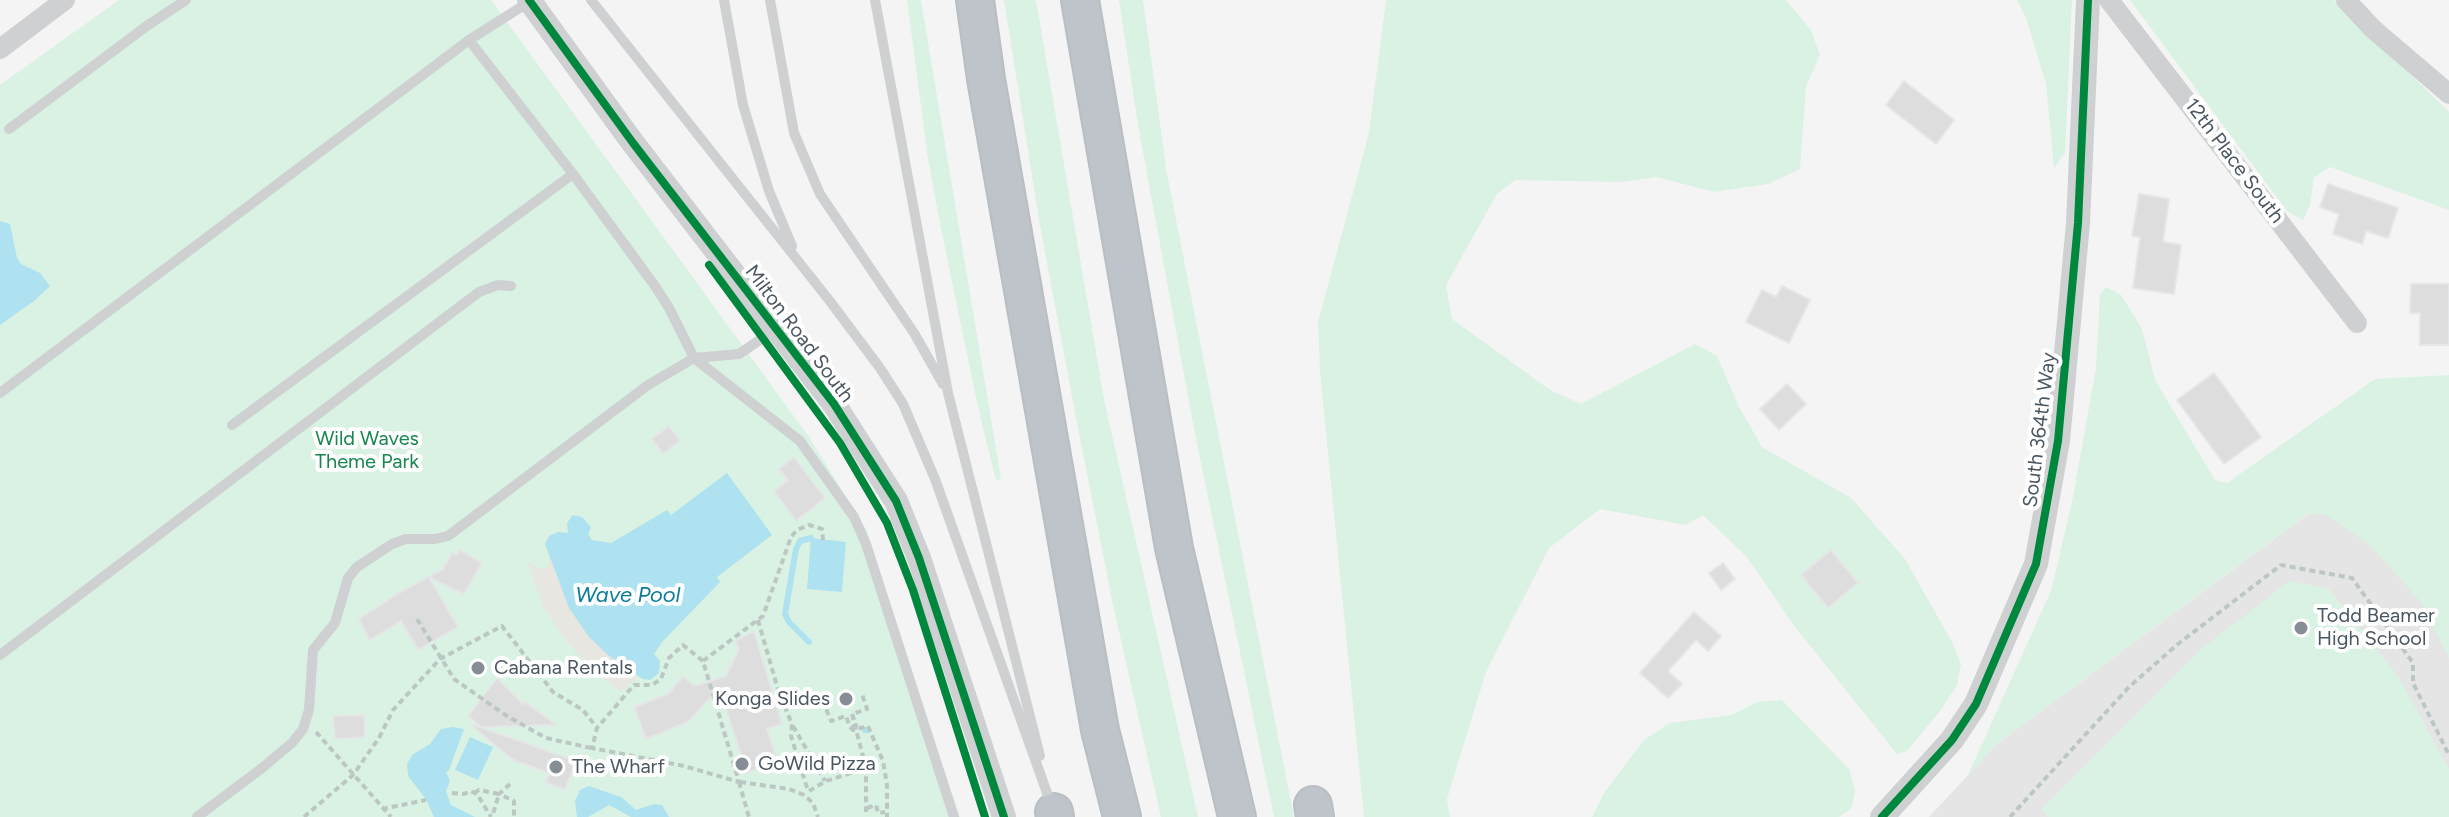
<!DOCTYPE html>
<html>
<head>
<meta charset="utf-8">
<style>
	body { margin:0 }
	canvas { display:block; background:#f4f4f4 }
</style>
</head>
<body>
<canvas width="2449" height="817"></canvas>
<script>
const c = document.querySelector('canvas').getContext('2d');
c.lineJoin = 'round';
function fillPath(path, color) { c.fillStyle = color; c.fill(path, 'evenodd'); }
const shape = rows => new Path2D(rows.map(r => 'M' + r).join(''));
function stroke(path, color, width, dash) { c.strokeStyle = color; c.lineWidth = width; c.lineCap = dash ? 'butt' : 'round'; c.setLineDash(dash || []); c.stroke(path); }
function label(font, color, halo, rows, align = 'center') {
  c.font = font + ' Figtree,sans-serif'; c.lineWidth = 8; c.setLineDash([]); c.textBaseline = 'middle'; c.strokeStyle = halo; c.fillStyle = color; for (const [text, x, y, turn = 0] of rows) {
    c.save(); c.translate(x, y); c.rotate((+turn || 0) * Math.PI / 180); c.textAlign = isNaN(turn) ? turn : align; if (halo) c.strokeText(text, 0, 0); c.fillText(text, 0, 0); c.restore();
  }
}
const education = shape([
	[2433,422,2449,444,2449,817,1929,817,1998,743]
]);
const green = shape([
	[119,0,491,0,809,437,866,529,920,701,960,817,0,817,0,85],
	[907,0,921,0,1001,479,996,480,978,407,940,224,928,159],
	[1004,0,1036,0,1104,399,1198,817,1161,817,1113,605,1075,413,1040,226],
	[1119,0,1143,0,1167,174,1294,817,1274,817,1195,434,1138,125],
	[1386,0,1786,0,1811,30,1820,55,1806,86,1800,169,1768,184,1714,192,1657,177,1621,182,1515,180,1497,194,1446,285,1452,319,1550,390,1581,404,1695,344,1717,356,1739,407,1762,447,1851,498,1905,559,1952,642,1961,664,1957,685,1940,711,1907,751,1897,754,1795,627,1747,557,1703,515,1686,525,1600,509,1549,548,1486,672,1447,799,1450,817,1364,817,1320,372,1318,322,1369,133],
	[2017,0,2072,0,2065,153,2054,168,2046,84,2026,18],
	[2130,0,2334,0,2449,112,2449,210,2330,167,2314,177,2310,205,2303,220,2287,211],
	[2106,287,2121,295,2142,329,2155,380,2215,480,2227,483,2375,379,2449,375,2449,658,2421,602,2370,545,2327,515,2309,513,1998,743,1968,775,2051,591,2072,502,2096,368,2100,295],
	[2290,581,2329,589,2399,678,2449,769,2449,817,2048,817,2042,809,2201,649],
	[1782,700,1849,769,1855,790,1852,808,1839,817,1592,817,1604,793,1644,740,1670,723,1732,715,1757,702]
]);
const sand = shape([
	[550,553,556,576,608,655,638,677,621,692,591,669,565,639,544,608,527,561,537,568,548,568]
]);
const water = shape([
	[0,221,10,224,17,258,21,264,40,273,50,286,34,301,0,325],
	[727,473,772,535,717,577,720,582,662,642,654,654,660,661,659,673,650,680,643,679,608,655,589,637,569,608,545,544,549,536,558,532,568,533,567,523,573,515,582,517,591,527,588,534,592,540,611,543,667,510,671,515],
	[811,538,846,542,842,592,807,589],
	[453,727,464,729,449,770,446,772,450,781,446,791,451,805,475,817,434,817,426,799,408,776,407,764,412,755,430,744,441,729],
	[470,737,493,747,478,780,455,770],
	[589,786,621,797,636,810,654,804,662,805,669,817,631,817,609,805,588,817,577,817,575,801,580,790]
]);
const stream = shape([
	[809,642,789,622,785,614,796,549,800,541,811,538],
	[865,730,868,730]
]);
const building = shape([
	[1904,81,1954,120,1936,144,1886,105,1904,81],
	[2328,184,2398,208,2388,238,2366,231,2362,244,2333,234,2339,214,2320,207,2328,184],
	[2139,194,2169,199,2163,242,2181,245,2174,294,2133,288,2140,237,2132,236,2139,194],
	[2411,284,2449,284,2449,345,2420,345,2420,313,2410,313,2411,284],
	[1782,286,1810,300,1789,343,1746,322,1762,290,1776,297,1782,286],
	[2214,373,2261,437,2224,464,2177,400,2214,373],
	[1787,384,1806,404,1779,430,1760,409,1787,384],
	[669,426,680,441,663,454,652,439,669,426],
	[794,457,825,498,796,521,774,491,788,480,779,469,794,457],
	[460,550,482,563,464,594,429,577,458,627,418,650,401,621,370,640,359,619,397,594,443,569,452,553,456,555,460,550],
	[1831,550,1858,583,1828,608,1801,575,1831,550],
	[1723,563,1735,579,1721,590,1709,573,1723,563],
	[1694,612,1721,636,1708,651,1696,640,1668,671,1682,684,1668,698,1640,673,1694,612],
	[754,631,782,724,767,729,778,763,747,772,719,688,688,722,646,739,634,707,668,694,683,676,694,686,726,676,739,649,735,641,754,631],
	[497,678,523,704,525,702,557,725,481,727,468,716,497,678],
	[364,715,365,737,335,739,333,716,364,715],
	[474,725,576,761,565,790,546,783,549,773,513,760,473,727,474,725]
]);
const path = shape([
	[417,619,454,679,507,716,546,738,591,748],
	[758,620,779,693,792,724,791,736,808,791],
	[703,661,763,616,791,537,797,530,809,525,822,529,823,540],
	[831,704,825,706,831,721,846,716,850,727,853,730,868,726,883,761,887,785,887,817],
	[793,726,825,781],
	[852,727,856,725,852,714,867,709,862,694],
	[316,732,391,817],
	[739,782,749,817],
	[740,782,789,789,804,795,813,803,818,817],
	[510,784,499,794,514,801,514,817],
	[809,791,826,781,866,768,866,812],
	[452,793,464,794,470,791,477,794,491,817],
	[474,793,479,790,499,794,492,817],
	[867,808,876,805,878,813,885,812],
	[382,809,426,800],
	[304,817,353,775,379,738,393,710,440,659,502,626,553,692,583,710,597,728,592,748,684,766,739,782,703,661,683,645,669,658,661,679,652,685,634,685,597,728],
	[2010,817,2130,686,2178,644,2281,565,2352,578,2413,663,2413,683,2449,755]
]);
const service = shape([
	[591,0,829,300,880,368,903,404,935,479,1052,807],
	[724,0,743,105,769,191,792,246],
	[770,0,794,133,820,194,914,333,943,384],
	[875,0,948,393,1040,756],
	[469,40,573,174,655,286,669,308,694,358,800,441,854,517,866,544,954,817],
	[9,129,148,25,186,0],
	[0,393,469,40,529,2],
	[232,425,573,174],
	[0,655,479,292,498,285,511,286],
	[197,817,262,768,292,743,303,729,309,710,313,650,335,623,348,578,357,567,392,544,406,539,435,539,448,536,648,385,694,358,739,354,776,329]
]);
const minor = shape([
	[2109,0,2357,323],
	[2346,0,2373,29,2449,94],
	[0,49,65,0]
]);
const tertiary = shape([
	[529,0,633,143,834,404,896,501,919,558,1004,817],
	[1882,817,1952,740,1976,704,2036,564,2058,441,2078,223,2088,0]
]);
const motorway = shape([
	[975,0,986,79,1100,730,1122,817],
	[1080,0,1174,548,1237,817],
	[1313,805,1315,817],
	[1054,812,1055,817]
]);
const pathBridge = shape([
	[852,714,866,768]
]);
const cycleway = shape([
	[529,0,633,143,834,404,896,501,919,558,1004,817],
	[709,265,840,443,887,523,913,590,985,817],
	[1882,817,1952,740,1976,704,2036,564,2058,441,2078,223,2088,0]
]);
const markers = [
	[2301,628,8,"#868d94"],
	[478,668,8,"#868d94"],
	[846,699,8,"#868d94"],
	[742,764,8,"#868d94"],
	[556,767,8,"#868d94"]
];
const streetNames = [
	["12th Place South",2234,161,53],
	["Milton Road South",799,334,53],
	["South 364th Way",2040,430,-83]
];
const parkNames = [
	["Wild Waves",367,439],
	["Theme Park",367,462]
];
const poiNames = [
	["Todd Beamer",2317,616],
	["High School",2317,639],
	["Cabana Rentals",494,668],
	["Konga Slides",830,699,"right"],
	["GoWild Pizza",758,764],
	["The Wharf",572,767]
];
const waterNames = [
	["Wave Pool",628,596]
];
fillPath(education, '#e6e5e6');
fillPath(green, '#d9f2e3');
fillPath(sand, '#e7e6e1');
fillPath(water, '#aee2f0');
stroke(stream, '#aee2f0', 6);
fillPath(building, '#ddddde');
stroke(building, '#e5e6e7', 2);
stroke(motorway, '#b9bec3', 40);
stroke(path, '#bcc7c4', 4, [6, 4]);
stroke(service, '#ced0d2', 10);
stroke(minor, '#ced0d2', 20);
stroke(tertiary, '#ced0d2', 24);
stroke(motorway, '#bec4c9', 36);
stroke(pathBridge, '#bcc7c4', 4, [6, 4]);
stroke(cycleway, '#00873e', 8);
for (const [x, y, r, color] of markers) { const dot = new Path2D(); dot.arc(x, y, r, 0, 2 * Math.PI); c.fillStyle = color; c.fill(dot); stroke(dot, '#fff', 3); }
label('20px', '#4a5661', '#fff', streetNames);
label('20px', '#17864f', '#fff', parkNames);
label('20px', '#4a5661', '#fff', poiNames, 'left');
label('italic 22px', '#0c7c9b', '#fff', waterNames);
</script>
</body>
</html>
